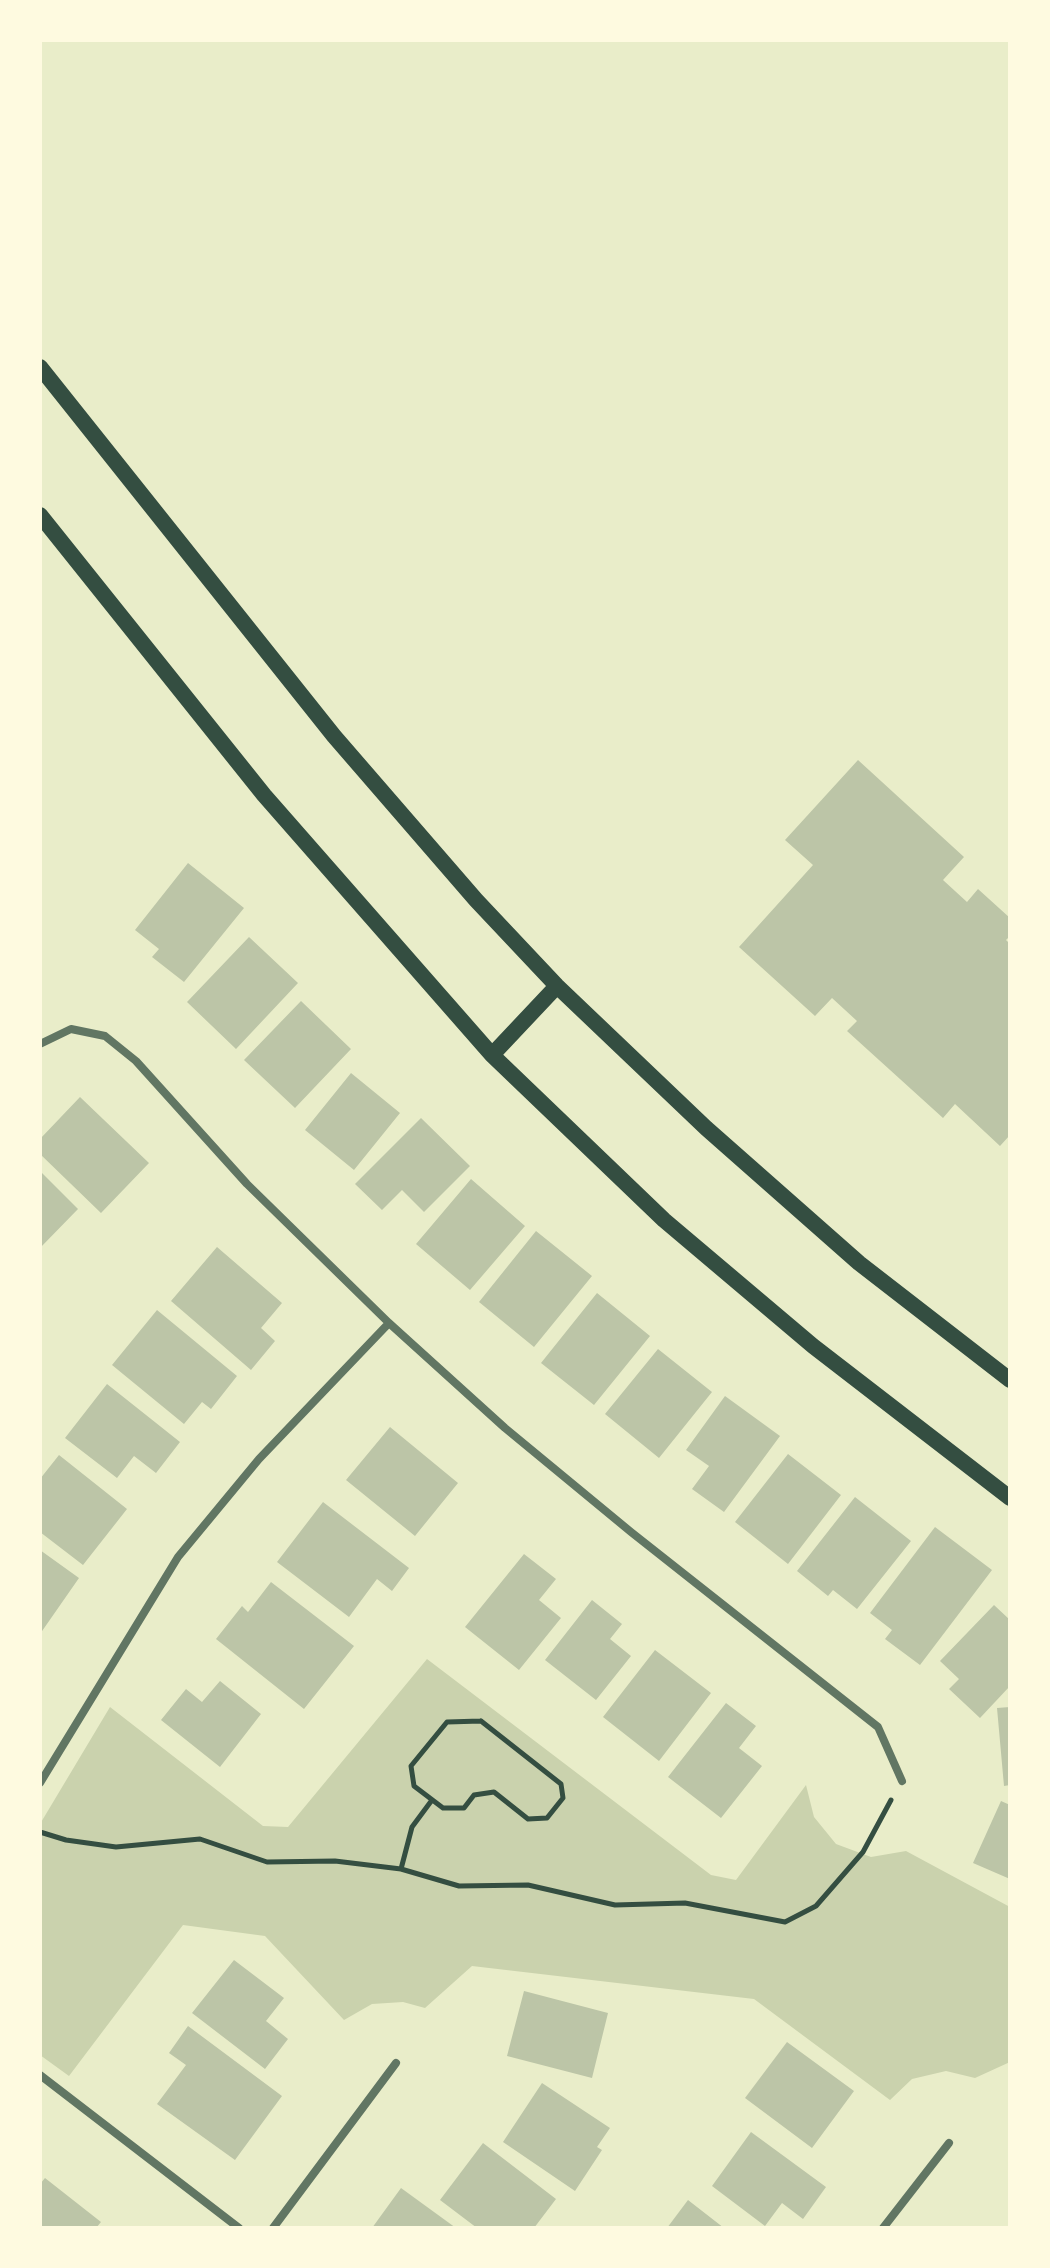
<!DOCTYPE html>
<html>
<head>
<meta charset="utf-8">
<style>
	body { margin:0 }
	#map { position:relative; width:1050px; height:2268px; overflow:hidden; background:#e9edc9; font-family:"Nunito Sans",sans-serif }
	canvas { display:block }
	.frame { position:absolute; inset:0; border:42px solid #fefae0; pointer-events:none }
</style>
</head>
<body>
<div id="map">
<canvas width="1050" height="2268"></canvas>
<div class="frame"></div>
</div>
<script>
const c = document.querySelector('canvas').getContext('2d');
c.lineJoin = 'round';
function fillPath(path, color) { c.fillStyle = color; c.fill(path, 'evenodd'); }
const shape = rows => new Path2D(rows.map(r => 'M' + r).join(''));
function stroke(path, color, width, dash) { c.strokeStyle = color; c.lineWidth = width; c.lineCap = dash ? 'butt' : 'round'; c.setLineDash(dash || []); c.stroke(path); }
const green = shape([
	[427,1659,711,1875,736,1880,806,1785,814,1817,836,1844,871,1857,906,1851,1010,1907,1010,2062,975,2078,946,2071,912,2079,890,2100,754,1999,472,1966,425,2008,403,2002,372,2004,344,2020,265,1936,183,1925,69,2076,40,2055,40,1824,110,1707,263,1826,288,1827]
]);
const building = shape([
	[858,760,964,857,943,880,967,902,978,889,1010,918,1010,936,1006,940,1010,944,1010,1135,1000,1146,955,1104,943,1118,847,1031,857,1021,832,998,815,1016,739,947,813,865,785,840],
	[188,863,244,908,184,982,152,957,159,949,135,930],
	[249,937,298,983,236,1049,187,1002],
	[301,1001,351,1049,295,1108,244,1060],
	[351,1073,400,1113,354,1170,305,1130],
	[80,1097,149,1163,101,1213,40,1154,40,1139],
	[421,1118,470,1166,424,1212,402,1190,382,1210,355,1184],
	[40,1171,78,1209,40,1248],
	[471,1179,525,1226,470,1290,416,1244],
	[536,1231,592,1276,534,1347,479,1302],
	[217,1247,282,1303,261,1328,275,1341,251,1370,171,1301],
	[597,1293,650,1336,594,1405,541,1363],
	[157,1310,237,1376,211,1409,202,1402,184,1424,112,1365],
	[658,1349,712,1392,659,1458,605,1414],
	[107,1384,180,1442,156,1473,134,1456,117,1478,65,1438],
	[725,1396,780,1436,724,1512,692,1489,709,1466,686,1450],
	[390,1427,458,1483,415,1536,346,1480],
	[788,1454,841,1495,788,1564,735,1522],
	[59,1455,127,1509,83,1565,40,1532,40,1479],
	[855,1497,911,1541,857,1609,833,1590,828,1596,797,1571],
	[323,1502,409,1568,392,1591,377,1579,349,1617,277,1562],
	[935,1527,992,1570,920,1665,885,1639,892,1630,870,1613],
	[40,1550,79,1578,40,1634],
	[524,1554,556,1579,539,1600,561,1618,519,1670,465,1627],
	[271,1582,354,1646,304,1709,216,1639,242,1606,248,1612],
	[592,1600,622,1624,610,1639,631,1656,596,1700,545,1660],
	[994,1605,1010,1620,1010,1686,980,1718,949,1689,959,1679,940,1661],
	[655,1650,711,1693,659,1761,603,1717],
	[220,1681,261,1714,220,1767,161,1720,186,1689,202,1702],
	[726,1703,756,1726,739,1748,762,1766,721,1818,668,1777],
	[1010,1707,1010,1785,1004,1786,997,1708],
	[1001,1801,1010,1805,1010,1879,973,1863],
	[234,1960,284,1998,266,2021,288,2039,265,2069,192,2013],
	[524,1991,608,2013,592,2078,507,2056],
	[188,2026,282,2096,235,2160,157,2104,186,2065,169,2053],
	[787,2042,854,2091,812,2148,745,2098],
	[542,2083,610,2128,597,2147,602,2150,575,2191,503,2142],
	[751,2132,826,2187,803,2219,782,2203,765,2226,712,2186],
	[483,2143,556,2199,534,2228,477,2228,440,2200],
	[45,2178,101,2222,96,2228,40,2228,40,2184],
	[401,2188,456,2228,372,2228],
	[688,2200,724,2228,667,2228]
]);
const path = shape([
	[481,1721,561,1784,563,1798,547,1818,528,1819,494,1792,474,1795,464,1808,443,1808,414,1786,411,1766,447,1722,481,1721],
	[40,1832,66,1840,116,1847,200,1839,267,1862,335,1861,401,1869,459,1886,528,1885,615,1905,685,1903,785,1922,816,1906,863,1852,891,1800],
	[401,1869,412,1827,432,1800]
]);
const minor = shape([
	[40,1044,71,1029,105,1036,136,1061,247,1184,389,1323,505,1428,631,1532,878,1727,902,1781],
	[40,1783,178,1557,259,1459,389,1323],
	[40,2075,239,2228],
	[273,2228,396,2063],
	[883,2228,949,2143]
]);
const secondary = shape([
	[40,367,334,736,476,900,557,986,706,1128,859,1263,1010,1380],
	[40,515,264,795,492,1055,664,1220,813,1346,1010,1498],
	[492,1055,557,986]
]);
fillPath(green, '#cad2ad');
fillPath(building, '#bcc5a7');
stroke(path, '#344e41', 5);
stroke(minor, '#617663', 8);
stroke(secondary, '#344e41', 16);
</script>
</body>
</html>
